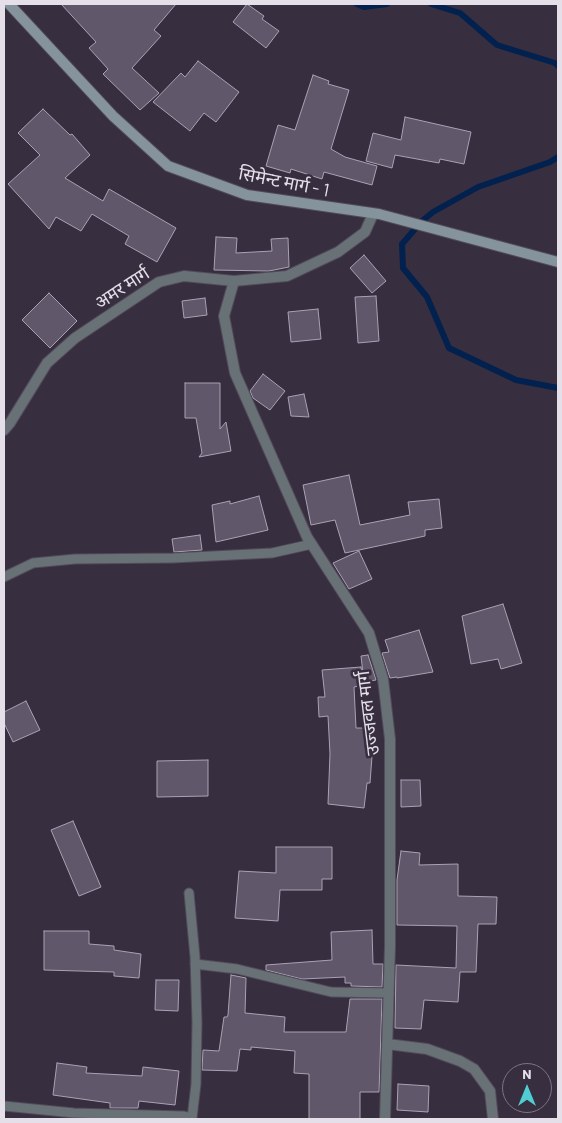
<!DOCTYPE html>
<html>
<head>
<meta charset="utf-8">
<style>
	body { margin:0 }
	#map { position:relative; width:562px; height:1123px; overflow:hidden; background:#372f3f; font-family:Barlow,sans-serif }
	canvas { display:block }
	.frame { position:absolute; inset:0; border:5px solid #e5dfea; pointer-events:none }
	.north { position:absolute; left:502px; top:1063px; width:50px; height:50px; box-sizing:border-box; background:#372f3f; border:1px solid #7d7583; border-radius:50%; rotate:0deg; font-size:14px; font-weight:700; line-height:20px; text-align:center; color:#e5dfea }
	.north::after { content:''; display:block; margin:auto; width:18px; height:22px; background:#51ccd3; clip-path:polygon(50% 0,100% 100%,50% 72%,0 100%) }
</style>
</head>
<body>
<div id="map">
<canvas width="562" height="1123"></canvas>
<div class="frame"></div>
<div class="north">N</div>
</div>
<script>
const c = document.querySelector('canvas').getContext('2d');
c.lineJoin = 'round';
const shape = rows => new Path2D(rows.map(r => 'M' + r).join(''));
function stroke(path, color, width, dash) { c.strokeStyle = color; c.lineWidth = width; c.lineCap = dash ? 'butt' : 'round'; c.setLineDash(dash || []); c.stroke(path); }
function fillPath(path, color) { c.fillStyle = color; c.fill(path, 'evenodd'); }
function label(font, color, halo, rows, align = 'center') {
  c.font = font + ' Barlow,"Noto Sans Devanagari",sans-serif'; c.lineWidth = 5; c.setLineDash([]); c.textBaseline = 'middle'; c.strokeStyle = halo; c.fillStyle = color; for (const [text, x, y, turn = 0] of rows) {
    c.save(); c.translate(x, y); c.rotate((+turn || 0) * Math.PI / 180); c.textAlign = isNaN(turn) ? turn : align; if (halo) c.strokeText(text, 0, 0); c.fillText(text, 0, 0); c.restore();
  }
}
const stream = shape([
	[357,4,364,7,387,4],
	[431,4,460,13,497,45,555,63,558,66],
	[558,157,550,162,478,187,433,212,422,221,402,244,403,268,427,297,449,348,516,380,558,388]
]);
const building = shape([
	[61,4,176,4,154,30,161,36,132,68,159,93,140,110,103,74,108,69,89,48,96,42,61,4],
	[247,4,264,16,262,19,279,31,266,48,233,22,247,4],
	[198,61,239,92,216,122,204,113,190,131,153,102,181,73,185,77,198,61],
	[313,75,329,81,328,84,349,90,331,149,345,157,377,166,372,185,324,172,322,179,291,169,290,173,266,166,278,125,295,130,313,75],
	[43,109,70,135,72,134,90,155,65,178,103,201,109,189,176,228,157,262,125,244,129,236,92,214,81,231,56,217,49,229,8,184,40,155,18,133,43,109],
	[405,117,471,132,464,164,440,159,439,163,395,155,392,168,366,161,373,133,401,140,405,117],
	[216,237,237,238,236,253,272,251,271,239,288,238,289,267,269,271,214,270,216,237],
	[364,255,386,281,372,293,350,268,364,255],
	[49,293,77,321,50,348,22,320,49,293],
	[376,296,379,341,358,343,355,297,376,296],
	[205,298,207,315,184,318,182,301,205,298],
	[318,309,321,339,291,342,288,312,318,309],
	[263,374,285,391,270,410,253,398,250,391,263,374],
	[185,383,220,383,220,429,226,422,231,451,199,457,202,453,196,418,185,418,185,383],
	[304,394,309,417,291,416,288,397,304,394],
	[349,475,360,525,410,515,408,502,439,499,442,528,425,530,425,536,345,553,335,520,311,525,303,485,349,475],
	[259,496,268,530,216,542,212,505,230,501,230,504,259,496],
	[200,535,202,550,174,552,172,539,200,535],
	[359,551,372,579,349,589,333,563,359,551],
	[503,604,522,663,501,669,498,659,471,664,462,616,503,604],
	[419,630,433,672,397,678,397,677,390,678,382,653,389,652,385,640,419,630],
	[368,655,376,680,364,682,361,656,368,655],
	[361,667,363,685,354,687,356,728,366,728,367,756,372,756,370,783,367,783,364,808,328,804,330,754,328,716,319,717,318,697,325,697,322,670,361,667],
	[26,701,40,730,13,742,4,723,4,712,26,701],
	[208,760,208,796,157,797,157,761,208,760],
	[401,780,420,780,421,806,401,807,401,780],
	[73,821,101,887,79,896,51,830,73,821],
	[276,847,332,847,332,879,322,879,322,890,280,890,278,921,235,918,239,871,276,873,276,847],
	[401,851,420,853,419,865,458,864,458,896,497,897,496,924,478,924,476,972,460,972,458,1002,424,1000,421,1029,395,1028,396,965,456,968,457,926,397,925,397,880,401,851],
	[372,930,373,964,383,964,382,987,351,986,351,983,345,983,345,977,302,979,266,970,266,965,332,960,331,932,372,930],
	[44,931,89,931,89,944,114,946,114,950,141,954,139,978,114,976,114,972,44,970,44,931],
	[231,975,246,978,245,1013,285,1017,284,1032,346,1032,350,999,382,999,379,1092,360,1092,360,1119,309,1119,309,1074,294,1073,295,1051,251,1047,251,1050,240,1049,237,1071,202,1070,203,1050,219,1051,224,1017,227,1017,228,1015,231,975],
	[156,980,179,980,178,1011,155,1010,156,980],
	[57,1063,87,1067,86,1073,142,1076,143,1067,179,1071,175,1105,139,1101,138,1108,110,1108,110,1103,53,1095,57,1063],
	[398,1084,429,1086,428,1112,397,1110,398,1084]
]);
const lane = shape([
	[4,577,33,563,75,559,173,558,272,553,312,544],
	[195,964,237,969,331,992,389,993],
	[4,1106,74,1113,184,1116,192,1118,196,1084,197,1023,195,957,189,893]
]);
const street = shape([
	[234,281,224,316,235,373,307,537,369,633,383,679,390,739,390,946,385,1119],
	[4,430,10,423,47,363,75,338,159,282,184,276,234,281,287,276,338,252,365,232,373,214],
	[387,1044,427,1049,460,1061,474,1069,490,1091,493,1119]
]);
const secondary = shape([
	[9,4,113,116,168,166,247,195,379,214,558,262]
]);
const streetNames = [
	["सिमेन्ट मार्ग - 1",284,182,11],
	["अमर मार्ग",122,288,-33],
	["उज्जवल मार्ग",368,713,-97]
];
stroke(stream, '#02214e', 6);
fillPath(building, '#61576a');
stroke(building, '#aba1b5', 1);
stroke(lane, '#534b5a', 11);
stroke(street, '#534b5a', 12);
stroke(secondary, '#534b5a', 12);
stroke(lane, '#687176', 9);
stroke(street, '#687176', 10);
stroke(secondary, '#85949c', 10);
label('18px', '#e5dfea', '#372f3f', streetNames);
</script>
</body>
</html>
